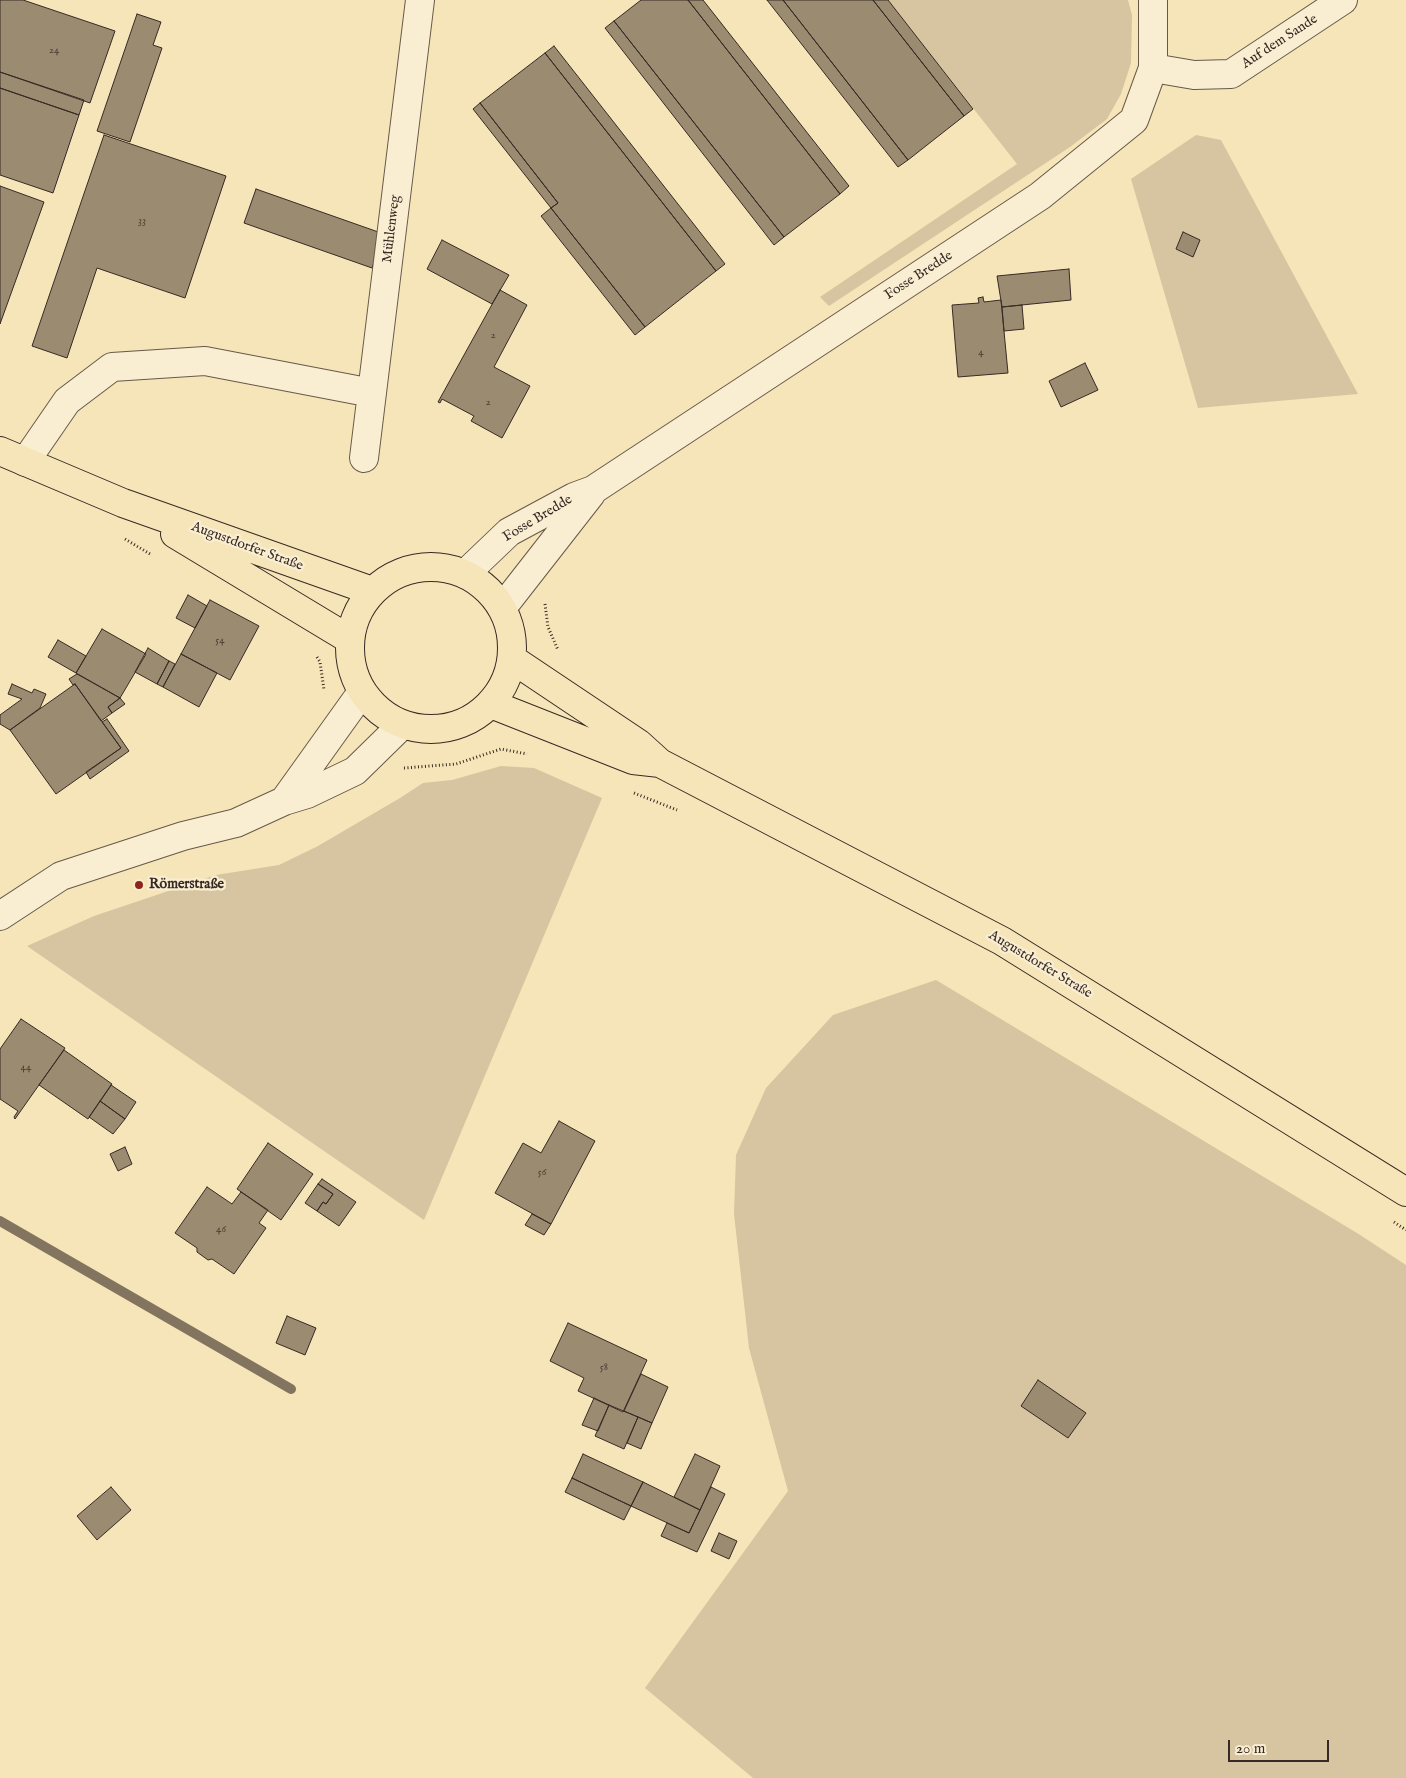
<!DOCTYPE html>
<html>
<head>
<meta charset="utf-8">
<style>
	body { margin:0 }
	#map { position:relative; width:1406px; height:1778px; overflow:hidden; background:#f6e5b9; font-family:"IM FELL English",serif }
	canvas { display:block }
	.scale { position:absolute; left:1228px; top:1740px; width:101px; height:22px; box-sizing:border-box; border:2px solid #372a24; border-top:0; padding-left:6px; font-size:15px; line-height:18px; white-space:nowrap; color:#372a24; -webkit-text-stroke:4px #f9eed2; paint-order:stroke }
</style>
</head>
<body>
<div id="map">
<canvas width="1406" height="1778"></canvas>
<div class="scale">20 m</div>
</div>
<script>
const c = document.querySelector('canvas').getContext('2d');
c.lineJoin = 'round';
function fillPath(path, color) { c.fillStyle = color; c.fill(path, 'evenodd'); }
const shape = rows => new Path2D(rows.map(r => 'M' + r).join(''));
function stroke(path, color, width, dash) { c.strokeStyle = color; c.lineWidth = width; c.lineCap = dash ? 'butt' : 'round'; c.setLineDash(dash || []); c.stroke(path); }
function label(font, color, halo, rows, align = 'center') {
  c.font = font + ' "IM FELL English",serif'; c.lineWidth = 4.5; c.setLineDash([]); c.textBaseline = 'middle'; c.strokeStyle = halo; c.fillStyle = color; for (const [text, x, y, turn = 0] of rows) {
    c.save(); c.translate(x, y); c.rotate((+turn || 0) * Math.PI / 180); c.textAlign = isNaN(turn) ? turn : align; if (halo) c.strokeText(text, 0, 0); c.fillText(text, 0, 0); c.restore();
  }
}
const green = shape([
	[888,0,1128,0,1132,15,1131,63,1121,94,1107,119,1070,147,829,306,820,297,1017,164],
	[1196,135,1221,140,1358,394,1198,408,1131,179],
	[501,766,534,768,602,798,424,1220,27,946,94,916,216,875,279,865,318,846,400,798,423,783,452,780],
	[936,980,1357,1233,1406,1265,1406,1778,753,1778,645,1688,788,1491,749,1348,734,1214,736,1155,766,1088,833,1015]
]);
const stream = shape([
	[0,1221,291,1389]
]);
const building = shape([
	[0,0,23,0,115,31,90,103,0,72,0,0],
	[641,0,688,0,840,194,784,237,614,21,641,0],
	[688,0,703,0,849,186,840,194,688,0],
	[767,0,783,0,908,160,898,167,767,0],
	[783,0,873,0,964,116,908,160,783,0],
	[873,0,888,0,973,109,964,116,873,0],
	[137,14,161,22,153,45,162,48,130,142,97,131,137,14],
	[614,21,784,237,774,245,605,28,614,21],
	[554,46,725,264,716,271,545,53,554,46],
	[545,53,716,271,645,327,551,208,558,203,480,103,545,53],
	[0,72,84,100,79,115,0,88,0,72],
	[0,88,79,115,53,193,0,175,0,88],
	[480,103,558,203,551,208,473,109,480,103],
	[104,135,226,176,185,298,97,268,67,358,32,346,104,135],
	[0,186,44,202,0,324,0,186],
	[256,189,384,234,372,268,244,223,256,189],
	[551,208,645,327,635,335,541,216,551,208],
	[1183,232,1200,240,1193,257,1176,249,1183,232],
	[442,240,509,275,492,304,427,269,442,240],
	[1069,269,1071,300,1002,307,997,276,1069,269],
	[500,290,527,305,494,367,530,386,502,438,471,421,474,416,442,399,440,403,438,402,500,290],
	[983,297,984,302,1001,300,1008,373,958,377,952,305,979,303,978,298,983,297],
	[1022,305,1024,329,1004,331,1002,307,1022,305],
	[1085,363,1098,390,1061,407,1049,381,1085,363],
	[188,595,207,606,195,628,176,618,188,595],
	[210,600,259,626,230,680,181,654,210,600],
	[102,629,146,654,120,698,76,673,102,629],
	[58,640,86,656,76,673,48,657,58,640],
	[148,648,169,661,157,684,135,672,148,648],
	[181,654,217,673,199,707,163,687,181,654],
	[169,661,175,664,163,687,157,684,169,661],
	[77,674,120,698,108,707,112,713,101,721,75,684,73,685,69,679,77,674],
	[12,684,32,693,34,689,46,694,40,708,10,730,0,724,0,715,22,699,8,694,12,684],
	[75,684,121,748,56,794,10,730,75,684],
	[120,698,125,704,112,713,108,707,120,698],
	[107,719,129,751,90,779,86,772,121,748,102,722,107,719],
	[21,1019,65,1048,15,1119,14,1117,18,1111,0,1099,0,1049,21,1019],
	[64,1050,112,1084,88,1119,39,1085,64,1050],
	[111,1085,136,1102,125,1119,100,1101,111,1085],
	[100,1101,125,1119,113,1134,89,1117,100,1101],
	[559,1121,595,1141,551,1224,495,1193,523,1143,541,1153,559,1121],
	[268,1143,313,1174,281,1220,237,1189,268,1143],
	[125,1147,132,1164,118,1171,110,1154,125,1147],
	[322,1179,356,1202,339,1226,317,1211,323,1202,326,1204,333,1194,318,1184,322,1179],
	[318,1184,333,1194,326,1204,323,1202,317,1211,305,1203,318,1184],
	[207,1187,232,1204,241,1192,268,1210,259,1223,266,1228,234,1274,212,1259,208,1260,197,1252,197,1248,175,1233,207,1187],
	[532,1214,551,1224,544,1235,525,1225,532,1214],
	[287,1316,316,1328,305,1355,276,1343,287,1316],
	[568,1323,647,1360,623,1412,578,1391,584,1378,550,1361,568,1323],
	[641,1374,668,1387,652,1423,624,1411,641,1374],
	[1038,1380,1086,1413,1068,1438,1021,1406,1038,1380],
	[594,1398,609,1405,598,1431,582,1425,594,1398],
	[609,1405,638,1417,624,1449,595,1436,609,1405],
	[638,1417,652,1423,641,1449,627,1443,638,1417],
	[583,1454,643,1482,631,1506,572,1478,583,1454],
	[695,1454,720,1466,700,1510,674,1497,695,1454],
	[572,1478,631,1506,624,1520,565,1492,572,1478],
	[643,1482,700,1510,689,1533,631,1506,643,1482],
	[111,1487,131,1510,97,1540,77,1516,111,1487],
	[711,1487,725,1494,697,1552,661,1536,667,1523,689,1533,711,1487],
	[719,1533,737,1541,729,1559,711,1551,719,1533]
]);
const path = shape([
	[125,539,150,554],
	[545,604,548,627,558,650],
	[317,657,320,662,324,690],
	[404,768,456,764,501,749,527,754],
	[634,793,677,810],
	[1394,1222,1406,1230]
]);
const minor = shape([
	[1153,68,1194,75,1231,74,1343,0],
	[364,458,420,0],
	[25,462,67,401,112,367,205,361,372,393],
	[465,574,509,532,574,497,593,490,1040,196,1134,120,1153,68,1153,0],
	[502,608,591,494],
	[284,801,362,692],
	[0,916,61,876,183,836,236,823,284,801,307,794,355,771,402,725]
]);
const major = shape([
	[0,451,123,503,372,591],
	[175,534,349,639],
	'350 648a81 81 0 1 1 162 0a81 81 0 1 1-162 0Z',
	[512,659,639,744,660,763,1002,941,1406,1192],
	[491,704,633,760,660,763]
]);
const markers = [
	[139,885,5,"#8f2418"]
];
const numberNames = [
	["24",54,51],
	["33",142,222],
	["2",493,336],
	["4",981,353],
	["2",488,403],
	["54",220,641],
	["44",26,1068],
	["56",542,1173],
	["46",221,1230],
	["58",604,1368]
];
const streetNames = [
	["Auf dem Sande",1280,42,-33],
	["Mühlenweg",392,229,-83],
	["Fosse Bredde",919,276,-33],
	["Fosse Bredde",538,519,-31],
	["Augustdorfer Straße",247,547,20],
	["Augustdorfer Straße",1040,965,31]
];
const poiNames = [
	["Römerstraße",149,885]
];
fillPath(green, '#d6c5a0');
stroke(stream, '#83745f', 10);
fillPath(building, '#9a8b71');
stroke(building, '#372a24', 1);
stroke(minor, '#675949', 30);
stroke(major, '#372a24', 30);
stroke(path, '#372a24', 3, [1, 2.5]);
stroke(minor, '#f9eed2', 28);
stroke(major, '#f6e5b9', 28);
for (const [x, y, r, color] of markers) { const dot = new Path2D(); dot.arc(x, y, r, 0, 2 * Math.PI); c.fillStyle = color; c.fill(dot); stroke(dot, '#f9eed2', 2); }
label('11px', '#504237', null, numberNames);
label('14px', '#372a24', '#f9eed2', streetNames);
label('bold 14px', '#372a24', '#f9eed2', poiNames, 'left');
</script>
</body>
</html>
